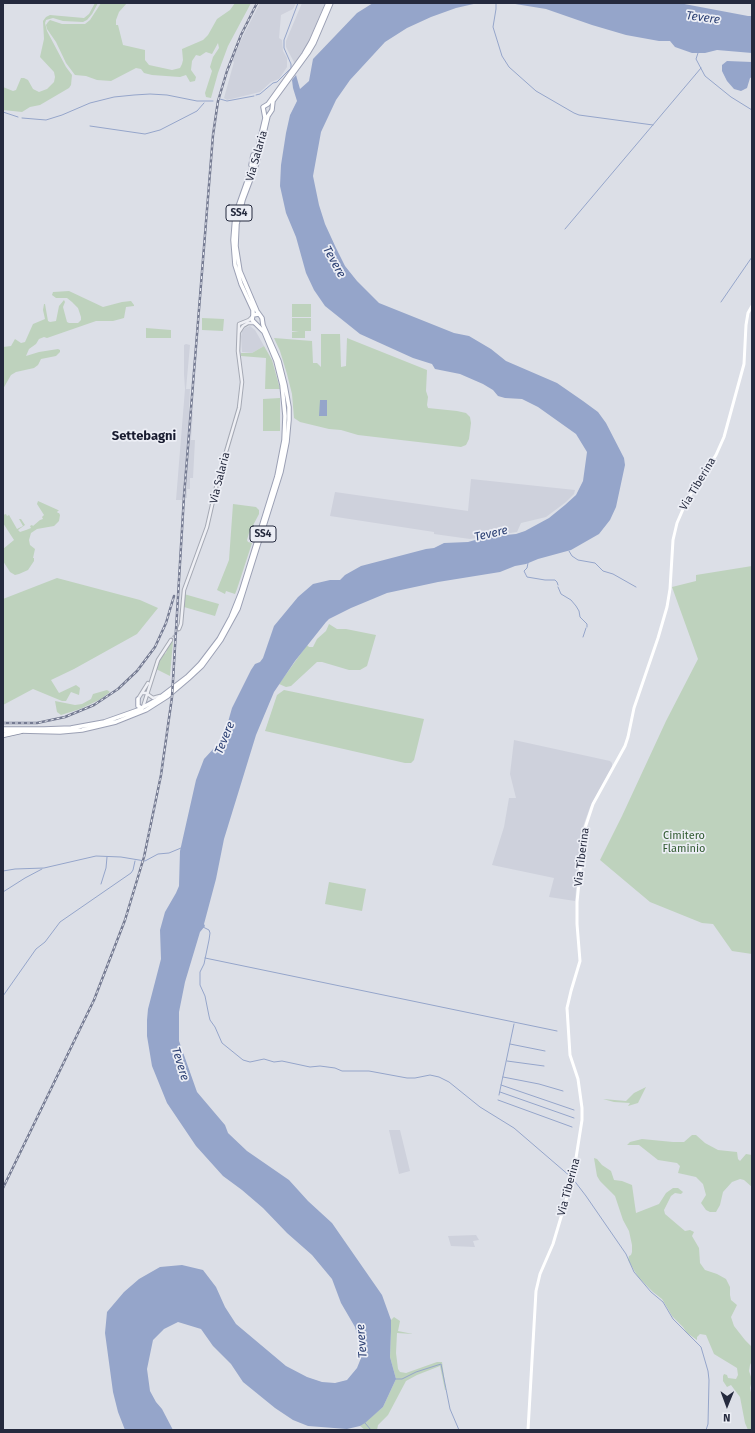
<!DOCTYPE html>
<html>
<head>
<meta charset="utf-8">
<style>
	body { margin:0 }
	#map { position:relative; width:755px; height:1433px; overflow:hidden; background:#dcdfe7; font-family:"Fira Sans",sans-serif }
	canvas { display:block }
	.frame { position:absolute; inset:0; border:4px solid #252a3e; pointer-events:none }
	.north { position:absolute; left:707px; top:1385px; width:40px; height:40px; -webkit-text-stroke:3px #eceef5; paint-order:stroke; rotate:181deg; font-size:11px; font-weight:700; line-height:16px; text-align:center; color:#252a3e }
	.north::after { content:''; display:block; margin:auto; width:14px; height:18px; background:#252a3e; clip-path:polygon(50% 0,100% 100%,50% 72%,0 100%) }
</style>
</head>
<body>
<div id="map">
<canvas width="755" height="1433"></canvas>
<div class="frame"></div>
<div class="north">N</div>
</div>
<script>
const c = document.querySelector('canvas').getContext('2d');
c.lineJoin = 'round';
function fillPath(path, color) { c.fillStyle = color; c.fill(path, 'evenodd'); }
const shape = rows => new Path2D(rows.map(r => 'M' + r).join(''));
function stroke(path, color, width, dash) { c.strokeStyle = color; c.lineWidth = width; c.lineCap = dash ? 'butt' : 'round'; c.setLineDash(dash || []); c.stroke(path); }
function label(font, color, halo, rows, align = 'center') {
  c.font = font + ' "Fira Sans",sans-serif'; c.lineWidth = 3.5; c.setLineDash([]); c.textBaseline = 'middle'; c.strokeStyle = halo; c.fillStyle = color; for (const [text, x, y, turn = 0] of rows) {
    c.save(); c.translate(x, y); c.rotate((+turn || 0) * Math.PI / 180); c.textAlign = isNaN(turn) ? turn : align; if (halo) c.strokeText(text, 0, 0); c.fillText(text, 0, 0); c.restore();
  }
}
const built = shape([
	[260,3,296,3,293,9,281,15,279,38,282,40,283,51,287,58,287,67,279,79,271,82,260,92,227,100,224,98,234,62,232,61,241,40],
	[302,3,325,3,307,45,295,64,286,47,286,41],
	[250,326,255,330,264,346,252,353,242,352,241,337,242,331,245,328],
	[186,344,190,345,186,389,190,389,189,411,193,412,191,440,195,440,193,478,190,478,190,489,187,489,187,498,182,498,182,500,176,500,185,389,184,374,184,345],
	[471,479,575,490,574,494,566,502,546,517,521,523,517,532,470,539,434,534,434,532,330,516,335,492,468,511],
	[514,740,610,761,612,763,612,767,590,807,581,832,575,901,549,897,554,878,492,865,504,827,509,798,516,798,510,774],
	[389,1130,400,1130,410,1171,399,1174],
	[476,1235,479,1240,473,1241,475,1247,451,1246,448,1236]
]);
const green = shape([
	[95,3,98,3,92,14,87,20,83,22,63,21,53,18,46,20,45,23,47,31,66,67,72,75,71,85,69,88,40,105,30,107,22,112,3,110,3,87,13,91,16,90,21,78,24,78,28,80,33,89,39,92,47,89,54,82,55,77,54,72,40,57,44,39,43,21,46,17,50,15,84,18,89,14],
	[101,3,127,3,119,12,116,20,116,25,118,25,123,45,145,50,145,60,149,65,172,70,180,68,182,64,183,60,182,49,203,40,208,35,217,19,230,10,235,3,251,3,228,46,218,73,211,98,206,97,205,93,212,71,210,67,213,57,219,48,218,43,212,54,206,52,200,56,196,55,192,61,191,70,196,77,195,81,190,82,186,75,180,77,152,75,144,73,141,69,136,68,111,81,97,80,86,76,75,75,66,63,56,42,47,29,46,25,48,22,50,20,62,24,85,24,90,20],
	[69,291,103,307,122,302,131,301,134,305,134,306,126,307,124,318,113,321,96,321,47,338,44,337,39,339,36,344,29,349,26,356,39,352,58,349,60,350,60,352,56,356,41,359,38,365,34,368,16,372,11,375,3,389,3,347,11,346,15,339,21,343,25,342,33,324,45,319,43,310,44,304,45,304,48,321,50,322,56,321,59,306,64,300,65,302,63,307,67,322,69,323,78,323,81,320,81,317,78,308,72,302,67,298,56,298,52,295,53,292],
	[292,304,311,304,311,317,292,317],
	[202,318,224,319,223,331,202,330],
	[292,318,311,318,311,331,305,331,305,338,292,338,292,332,299,331,292,331],
	[146,328,171,330,171,338,146,338],
	[321,334,340,334,341,367,346,366,347,338,427,370,426,391,428,397,427,405,428,408,457,411,466,413,470,417,471,423,469,439,466,445,461,447,358,435,341,430,329,429,300,422,294,418,292,394,287,374,280,351,274,338,312,341,313,363,317,363,321,367],
	[264,346,272,360,280,389,265,389,266,358,241,356,241,353,252,353],
	[280,398,280,431,263,431,263,399],
	[38,501,58,510,59,510,57,512,58,513,59,513,60,515,59,521,54,526,37,529,31,533,29,540,30,545,35,549,33,558,34,558,34,561,28,570,19,574,15,575,10,572,3,561,3,549,14,540,3,523,3,515,6,514,7,516,9,515,17,529,23,526,19,519,21,519,25,525,18,530,20,532,26,530,31,528,30,526,32,525,33,526,40,520,43,519,42,517,44,515,37,504],
	[233,504,256,507,259,510,259,514,249,533,247,540,248,542,252,543,237,589,235,594,226,591,225,594,217,590,229,560],
	[752,566,752,954,732,951,713,924,702,923,650,902,600,860,622,816,666,721,698,659,672,587,696,581,696,575],
	[57,578,140,600,158,608,137,634,74,669,51,680,59,693,76,685,80,688,79,695,71,692,66,701,62,701,33,689,3,705,3,599],
	[184,594,219,604,215,616,184,607],
	[329,624,337,629,346,629,376,635,367,666,360,670,349,670,322,662,317,662,291,686,286,687,279,684,307,645,309,647,313,647,317,639,326,631],
	[173,641,170,676,156,669,160,657,166,653,168,646],
	[107,690,110,692,101,699,80,709,61,715,57,712,55,701,75,705,82,704,91,699,93,694],
	[284,690,424,719,414,760,411,763,405,763,265,731,277,695],
	[329,882,366,889,362,911,325,904],
	[646,1087,638,1103,628,1106,630,1103,614,1102,603,1099,626,1101,634,1093],
	[692,1135,696,1135,705,1143,718,1150,737,1152,738,1159,740,1161,746,1154,752,1155,752,1187,744,1180,740,1179,732,1182,723,1192,720,1205,716,1212,710,1212,706,1210,701,1203,706,1195,703,1184,696,1177,678,1173,680,1166,677,1163,658,1160,639,1145,627,1145,630,1142,642,1139,673,1142,684,1142],
	[594,1158,597,1159,602,1165,611,1171,614,1180,622,1181,632,1185,636,1213,659,1204,666,1193,673,1188,678,1188,683,1192,681,1194,675,1193,671,1196,664,1210,665,1214,685,1231,690,1230,694,1232,692,1236,699,1248,700,1263,705,1270,717,1274,726,1279,730,1287,730,1295,731,1300,737,1305,731,1317,734,1326,745,1340,752,1347,752,1361,750,1365,749,1371,752,1380,750,1388,752,1397,752,1430,748,1430,745,1423,740,1397,731,1385,727,1387,723,1381,723,1376,724,1374,727,1375,728,1378,736,1379,738,1375,737,1368,714,1354,706,1335,700,1334,697,1337,697,1340,687,1333,683,1327,672,1316,662,1299,653,1292,638,1277,628,1260,629,1256,631,1255,632,1252,632,1245,629,1231,623,1220,615,1196,600,1181,597,1176],
	[394,1317,400,1321,398,1331,413,1334,397,1333,396,1353,398,1369,400,1372,406,1373,437,1362,442,1362,446,1390,445,1390,440,1366,417,1375,406,1381,388,1415,378,1425,377,1430,365,1430,360,1426,383,1407,396,1379,390,1357,391,1331,391,1320]
]);
const water = shape([
	[373,3,478,3,456,8,431,17,407,28,385,42,350,80,336,100,321,132,313,176,319,205,325,224,336,248,345,266,357,281,379,303,454,333,469,336,491,349,506,361,557,383,583,401,598,412,606,423,624,458,625,465,616,507,610,520,599,534,571,550,538,559,526,564,515,566,500,572,438,582,387,593,351,608,329,619,326,622,295,661,274,692,256,735,224,839,216,879,204,924,205,926,200,932,185,982,179,1012,179,1041,197,1092,225,1125,228,1133,247,1151,289,1180,308,1201,332,1223,382,1295,391,1320,391,1331,390,1357,396,1379,383,1407,365,1423,360,1426,347,1429,308,1426,293,1420,275,1408,243,1382,231,1364,213,1346,201,1329,178,1322,164,1329,153,1340,147,1369,150,1391,156,1402,162,1409,173,1430,125,1430,118,1412,113,1392,105,1333,107,1312,124,1292,139,1279,160,1267,182,1265,203,1270,216,1287,225,1307,236,1324,286,1366,307,1377,322,1382,335,1383,347,1380,357,1368,361,1358,360,1345,355,1327,341,1303,332,1279,312,1255,287,1233,263,1208,242,1190,223,1176,196,1146,167,1103,152,1066,147,1036,147,1020,148,1009,161,959,160,930,165,912,176,893,179,886,180,851,196,780,204,759,216,746,224,736,232,708,251,670,255,664,260,662,263,658,274,626,298,597,313,584,330,580,340,580,345,575,361,566,426,549,434,548,444,543,468,542,486,537,516,534,525,531,549,518,565,505,576,495,583,481,587,452,576,434,538,407,522,399,505,398,498,396,493,390,483,384,460,374,435,369,432,364,413,358,360,334,325,306,314,290,306,273,296,237,286,213,280,186,281,165,286,133,290,115,297,101,293,88,292,80,296,75,300,89,309,81,313,59,357,13],
	[509,3,679,3,748,16,752,16,752,53,717,50,705,53,692,53,675,47,670,41,659,41,626,35,592,25,546,9],
	[727,61,752,62,752,77,750,78,747,88,741,91,734,89,727,81,722,71,722,65],
	[320,400,327,400,327,416,319,416]
]);
const stream = shape([
	[496,3,496,9,493,27,502,56,509,67,536,91,574,113,579,115,653,125],
	[698,53,696,59,705,76,731,97,752,110],
	[291,68,291,64,284,48,284,40,298,3],
	[256,95,260,94,273,83,277,82,291,68],
	[220,99,227,101,254,96],
	[3,112,18,117],
	[22,118,46,120,62,115,90,103,114,97,134,95,150,94,167,95,197,101,213,101],
	[90,126,145,134,160,130,197,111,204,103],
	[565,229,701,68],
	[721,302,752,257],
	[569,551,572,556,578,560,595,563,603,571,613,574,636,587],
	[528,563,527,568,524,571,527,577,545,580,555,580,557,582,558,585],
	[558,587,561,594,571,600,576,606,579,611,580,617,587,624,587,627],
	[583,637,586,628],
	[3,871,15,869,44,868,96,856,121,857,145,861,158,854,169,853,181,848],
	[101,884,106,868,107,857],
	[3,892,25,878,42,869],
	[203,927,209,930,210,933,209,940,204,964,200,972,200,985,205,996,209,1016,210,1020,215,1027,222,1043,243,1060,250,1062,264,1059,274,1062,282,1061,310,1067,320,1066,335,1068,342,1071,369,1071,407,1078,415,1078,430,1075,439,1077,449,1082,480,1107,514,1128,571,1177],
	[205,958,557,1031],
	[3,996,36,949,45,942,60,922,131,873,133,870,135,861],
	[510,1044,545,1051],
	[507,1061,544,1066],
	[503,1077,539,1084,563,1091],
	[501,1085,574,1110],
	[500,1092,574,1118],
	[499,1095,514,1024],
	[498,1100,572,1127],
	[573,1179,586,1196,626,1254,634,1272,651,1292,663,1302,673,1319,701,1347,708,1371,709,1380,708,1424,706,1430],
	[395,1379,402,1379,416,1372,441,1364,450,1409,459,1430],
	[365,1423,371,1430]
]);
const tertiaryTunnel = shape([
	[171,640,179,629]
]);
const tertiary = shape([
	[239,332,243,326,248,323,254,323],
	[179,629,181,624,184,590,207,527,218,479,239,408,242,382,238,351,239,324,249,320,252,317],
	[143,693,146,693,153,698,160,696],
	[138,699,148,683],
	[143,707,158,660,171,640]
]);
const secondary = shape([
	[528,1430,536,1291,540,1274,553,1244,573,1177,582,1120,582,1108,578,1079,570,1055,567,1008,571,991,580,961,577,924,577,902,584,831,593,804,625,746,628,737,634,708,658,638,667,607,670,589,673,540,677,523,687,500,716,455,724,437,744,364,746,325,748,313,752,306]
]);
const primary = shape([
	[251,165,253,155],
	[253,315,253,310,241,284,235,265,233,240,235,215,256,156,265,118,263,107,268,104,304,54,311,42,328,3],
	[138,699,138,706,142,708],
	[3,729,44,729,71,728,104,722,138,710,158,699,187,677,200,664,219,639,231,617,241,592,277,476,284,440,285,416,282,385,276,361,264,332,252,320,253,315,259,314],
	[3,731,14,731],
	[20,731,60,732,82,730,116,722,146,710,168,696,188,679,202,666,221,640,238,609,281,472,287,442,289,420,289,407,285,385,279,361,263,325,262,318,257,311,240,271,236,246,237,224,243,200,257,163,268,116,272,110,273,101,308,53,314,43,331,3]
]);
const motorway = shape([
	[3,735,21,731]
]);
const rail = shape([
	[3,723,37,723,65,717,94,705,118,689,137,671,155,647,166,623,174,596],
	[3,1188,94,1000,125,920,144,857,161,775,172,697,184,496,213,135,218,101,227,71,241,35,257,3]
]);
const shields = [
	[239,213,26],
	[263,534,26]
];
const shieldNames = [
	["SS4",239,213],
	["SS4",263,534]
];
const streetNames = [
	["Via Salaria",257,156,-74],
	["Via Salaria",220,478,-76],
	["Via Tiberina",698,484,-59],
	["Via Tiberina",582,857,-83],
	["Via Tiberina",569,1187,-75]
];
const parkNames = [
	["Cimitero",684,836],
	["Flaminio",684,849]
];
const waterNames = [
	["Tevere",703,18,8],
	["Tevere",334,262,61],
	["Tevere",491,534,-13],
	["Tevere",225,738,-68],
	["Tevere",180,1064,73],
	["Tevere",362,1341,-95]
];
const quarterNames = [
	["Settebagni",144,436]
];
fillPath(built, '#ced1dc');
fillPath(green, '#bed2bd');
fillPath(water, '#95a5ca');
stroke(stream, '#95a5ca', 1);
stroke(tertiaryTunnel, '#b7bbc5', 2.5, [2.5, 1]);
stroke(tertiary, '#a5a9b4', 4.5);
stroke(primary, '#9ba0b4', 5.5);
stroke(motorway, '#83899f', 6);
stroke(tertiary, '#eff0f5', 2.5);
stroke(secondary, '#fff', 3);
stroke(primary, '#fff', 3.5);
stroke(motorway, '#fff', 4.5);
stroke(rail, '#757b92', 2.5);
stroke(rail, '#eceef5', 1, [3]);
for (const [x, y, w] of shields) { const box = new Path2D(); box.roundRect(x - w / 2, y - 8, w, 16, 3); c.fillStyle = '#eceef5'; c.fill(box); stroke(box, '#252a3e', 1); }
label('bold 10px', '#252a3e', null, shieldNames);
label('11px', '#252a3e', '#eceef5', streetNames);
label('11px', '#325b32', '#eceef5', parkNames);
label('italic 12px', '#2d4174', '#eceef5', waterNames);
label('bold 13px', '#181b2f', '#eceef5', quarterNames);
</script>
</body>
</html>
